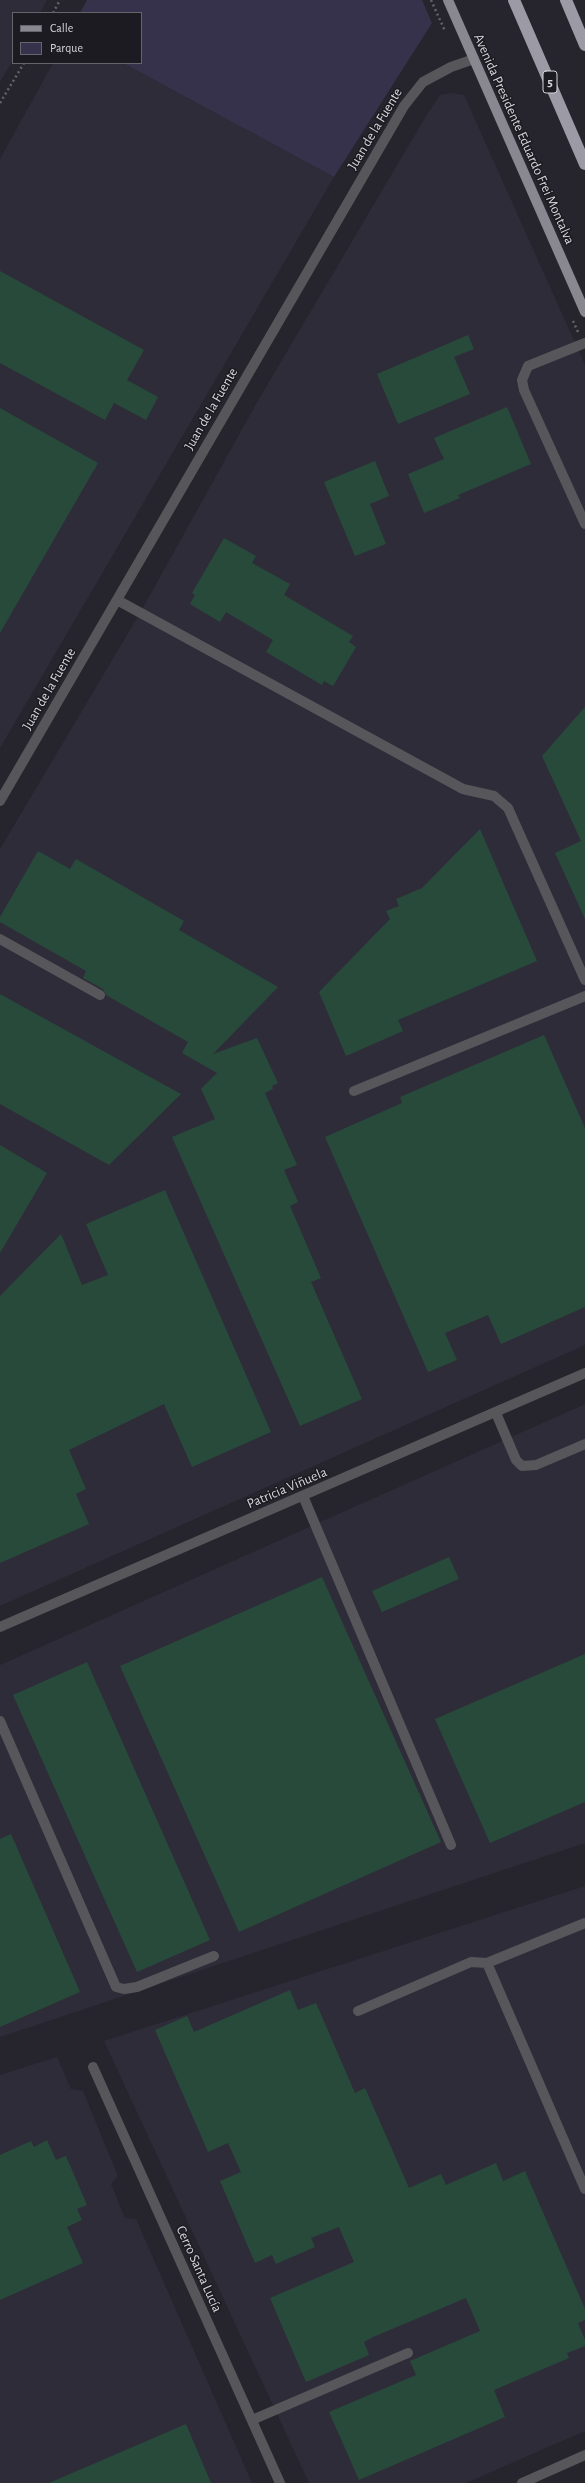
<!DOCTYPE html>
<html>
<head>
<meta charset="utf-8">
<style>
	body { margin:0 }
	#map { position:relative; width:585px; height:2483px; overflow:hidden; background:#26242c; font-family:"Alegreya Sans",sans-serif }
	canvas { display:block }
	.legend { position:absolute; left:12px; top:12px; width:130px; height:52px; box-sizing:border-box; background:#1c1b22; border:1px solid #66656c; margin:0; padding:5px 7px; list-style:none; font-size:12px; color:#d6d5da }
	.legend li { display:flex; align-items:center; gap:8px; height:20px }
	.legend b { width:20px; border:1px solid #66656c }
</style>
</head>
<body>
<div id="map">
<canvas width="585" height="2483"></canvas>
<ul class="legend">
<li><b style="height:5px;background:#898790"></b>Calle</li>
<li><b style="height:11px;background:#37324b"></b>Parque</li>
</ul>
</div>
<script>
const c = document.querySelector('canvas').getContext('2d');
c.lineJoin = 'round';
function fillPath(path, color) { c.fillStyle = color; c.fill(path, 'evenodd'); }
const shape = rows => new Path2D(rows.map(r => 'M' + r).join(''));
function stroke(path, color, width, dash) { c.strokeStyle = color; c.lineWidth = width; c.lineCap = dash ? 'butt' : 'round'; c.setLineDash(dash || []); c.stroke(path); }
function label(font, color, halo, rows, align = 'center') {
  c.font = font + ' "Alegreya Sans",sans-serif'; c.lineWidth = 3; c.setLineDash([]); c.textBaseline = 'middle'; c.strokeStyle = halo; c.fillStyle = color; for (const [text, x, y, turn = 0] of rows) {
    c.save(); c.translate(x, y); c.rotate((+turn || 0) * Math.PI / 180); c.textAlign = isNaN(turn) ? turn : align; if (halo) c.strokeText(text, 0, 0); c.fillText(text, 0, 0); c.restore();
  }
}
const built = shape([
	[0,0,47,0,40,13,13,13,13,60,0,82],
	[53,63,123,63,334,177,0,748,0,159],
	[451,93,464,95,585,365,585,1345,0,1606,0,849,140,613,256,404,426,116,440,95],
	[585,1404,585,1843,0,2037,0,1665],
	[585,1886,585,2431,466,2483,309,2483,104,2041],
	[57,2057,71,2089,83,2091,118,2176,111,2184,125,2218,136,2219,252,2483,0,2483,0,2075]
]);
const green = shape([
	[87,0,422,0,432,23,334,177,123,63,141,63,141,13,80,13]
]);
const building = shape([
	[0,271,144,350,127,380,158,397,146,420,114,403,105,420,0,363],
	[468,335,474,349,454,357,470,394,398,424,377,374],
	[507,407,531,464,458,495,460,498,424,513,408,474,444,459,434,438],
	[0,408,98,463,0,633],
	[375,461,389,496,370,504,386,544,355,556,324,482],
	[224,538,256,556,252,563,290,584,284,595,353,636,349,642,356,647,333,686,324,681,322,685,266,652,273,640,226,612,220,622,190,604,195,595,192,593],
	[585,707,585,919,555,853,581,841,542,756],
	[480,829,537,961,398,1020,403,1031,346,1056,319,992,390,919,386,911,399,906,396,899,422,888],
	[38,851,70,869,76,859,184,921,179,930,278,987,213,1054,257,1038,278,1083,272,1086,273,1089,265,1093,297,1165,284,1170,298,1202,290,1206,321,1278,311,1282,362,1399,300,1426,172,1137,215,1119,201,1089,217,1073,182,1053,188,1042,106,995,103,989,83,978,86,971,0,922,0,917],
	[0,994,181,1094,109,1165,0,1104],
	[544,1035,585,1128,585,1307,501,1344,488,1315,445,1333,457,1360,428,1372,325,1137,402,1103,400,1097],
	[0,1145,47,1173,0,1253],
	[165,1190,271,1432,192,1467,164,1404,69,1450,86,1489,76,1494,89,1524,0,1563,0,1296,61,1234,82,1285,108,1275,86,1224],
	[449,1557,459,1579,382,1612,372,1591],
	[322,1577,441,1842,239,1932,120,1666],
	[585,1654,585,1802,490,1843,435,1719],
	[87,1662,210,1940,137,1972,13,1695],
	[11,1834,80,1992,0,2027,0,1839],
	[290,1990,298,2010,316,2003,355,2093,365,2088,409,2188,441,2174,446,2185,496,2163,503,2181,525,2171,585,2309,585,2320,578,2323,585,2340,585,2346,567,2353,569,2358,494,2390,505,2417,359,2480,329,2412,416,2375,410,2361,480,2331,466,2298,373,2337,364,2342,369,2355,306,2382,270,2298,354,2262,339,2227,311,2238,315,2247,276,2264,272,2255,255,2263,220,2181,241,2172,228,2143,208,2152,155,2030,187,2016,194,2032],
	[47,2140,56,2160,66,2156,87,2205,77,2209,82,2220,67,2227,83,2263,0,2300,0,2155,31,2141,34,2147],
	[186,2424,211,2483,49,2483]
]);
const path = shape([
	[431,0,445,31],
	[53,13,60,0],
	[0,103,24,63],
	[573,321,578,332]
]);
const minor = shape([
	[585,343,528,366,522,380,524,390,585,524],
	[117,600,463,789,494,796,508,808,585,980],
	[0,801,404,106,423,82,451,67,474,59],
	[0,939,100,995],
	[354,1091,585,996],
	[496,1413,516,1460,522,1466,536,1465,585,1444],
	[303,1496,451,1845],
	[0,1627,585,1373],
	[0,1721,116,1987,124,1989,137,1987,214,1956],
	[585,1923,487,1963,585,2189],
	[358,2011,471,1962,487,1963],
	[93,2067,280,2483],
	[252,2420,408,2353],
	[522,2483,585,2455]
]);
const major = shape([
	[448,0,585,312]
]);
const highway = shape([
	[514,0,585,164],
	[566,0,585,45]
]);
const shields = [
	[550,82,14]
];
const shieldNames = [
	["5",550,82]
];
const streetNames = [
	["Juan de la Fuente",375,129,-59],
	["Avenida Presidente Eduardo Frei Montalva",524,139,66],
	["Juan de la Fuente",211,409,-60],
	["Juan de la Fuente",49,689,-60],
	["Patricia Viñuela",287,1488,-23],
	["Cerro Santa Lucía",199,2269,66]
];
fillPath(built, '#2e2c39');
fillPath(green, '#37324b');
fillPath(building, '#284a3a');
stroke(path, '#65636a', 2.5, [2, 3]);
stroke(minor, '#57575b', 10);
stroke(major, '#898790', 10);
stroke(highway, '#9c9ba5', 12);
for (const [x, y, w] of shields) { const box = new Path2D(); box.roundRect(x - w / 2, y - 11, w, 22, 3); c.fillStyle = '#1c1b22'; c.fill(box); stroke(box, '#d6d5da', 1); }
label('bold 13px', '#d6d5da', null, shieldNames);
label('14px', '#d6d5da', '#1c1b22', streetNames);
</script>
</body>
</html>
